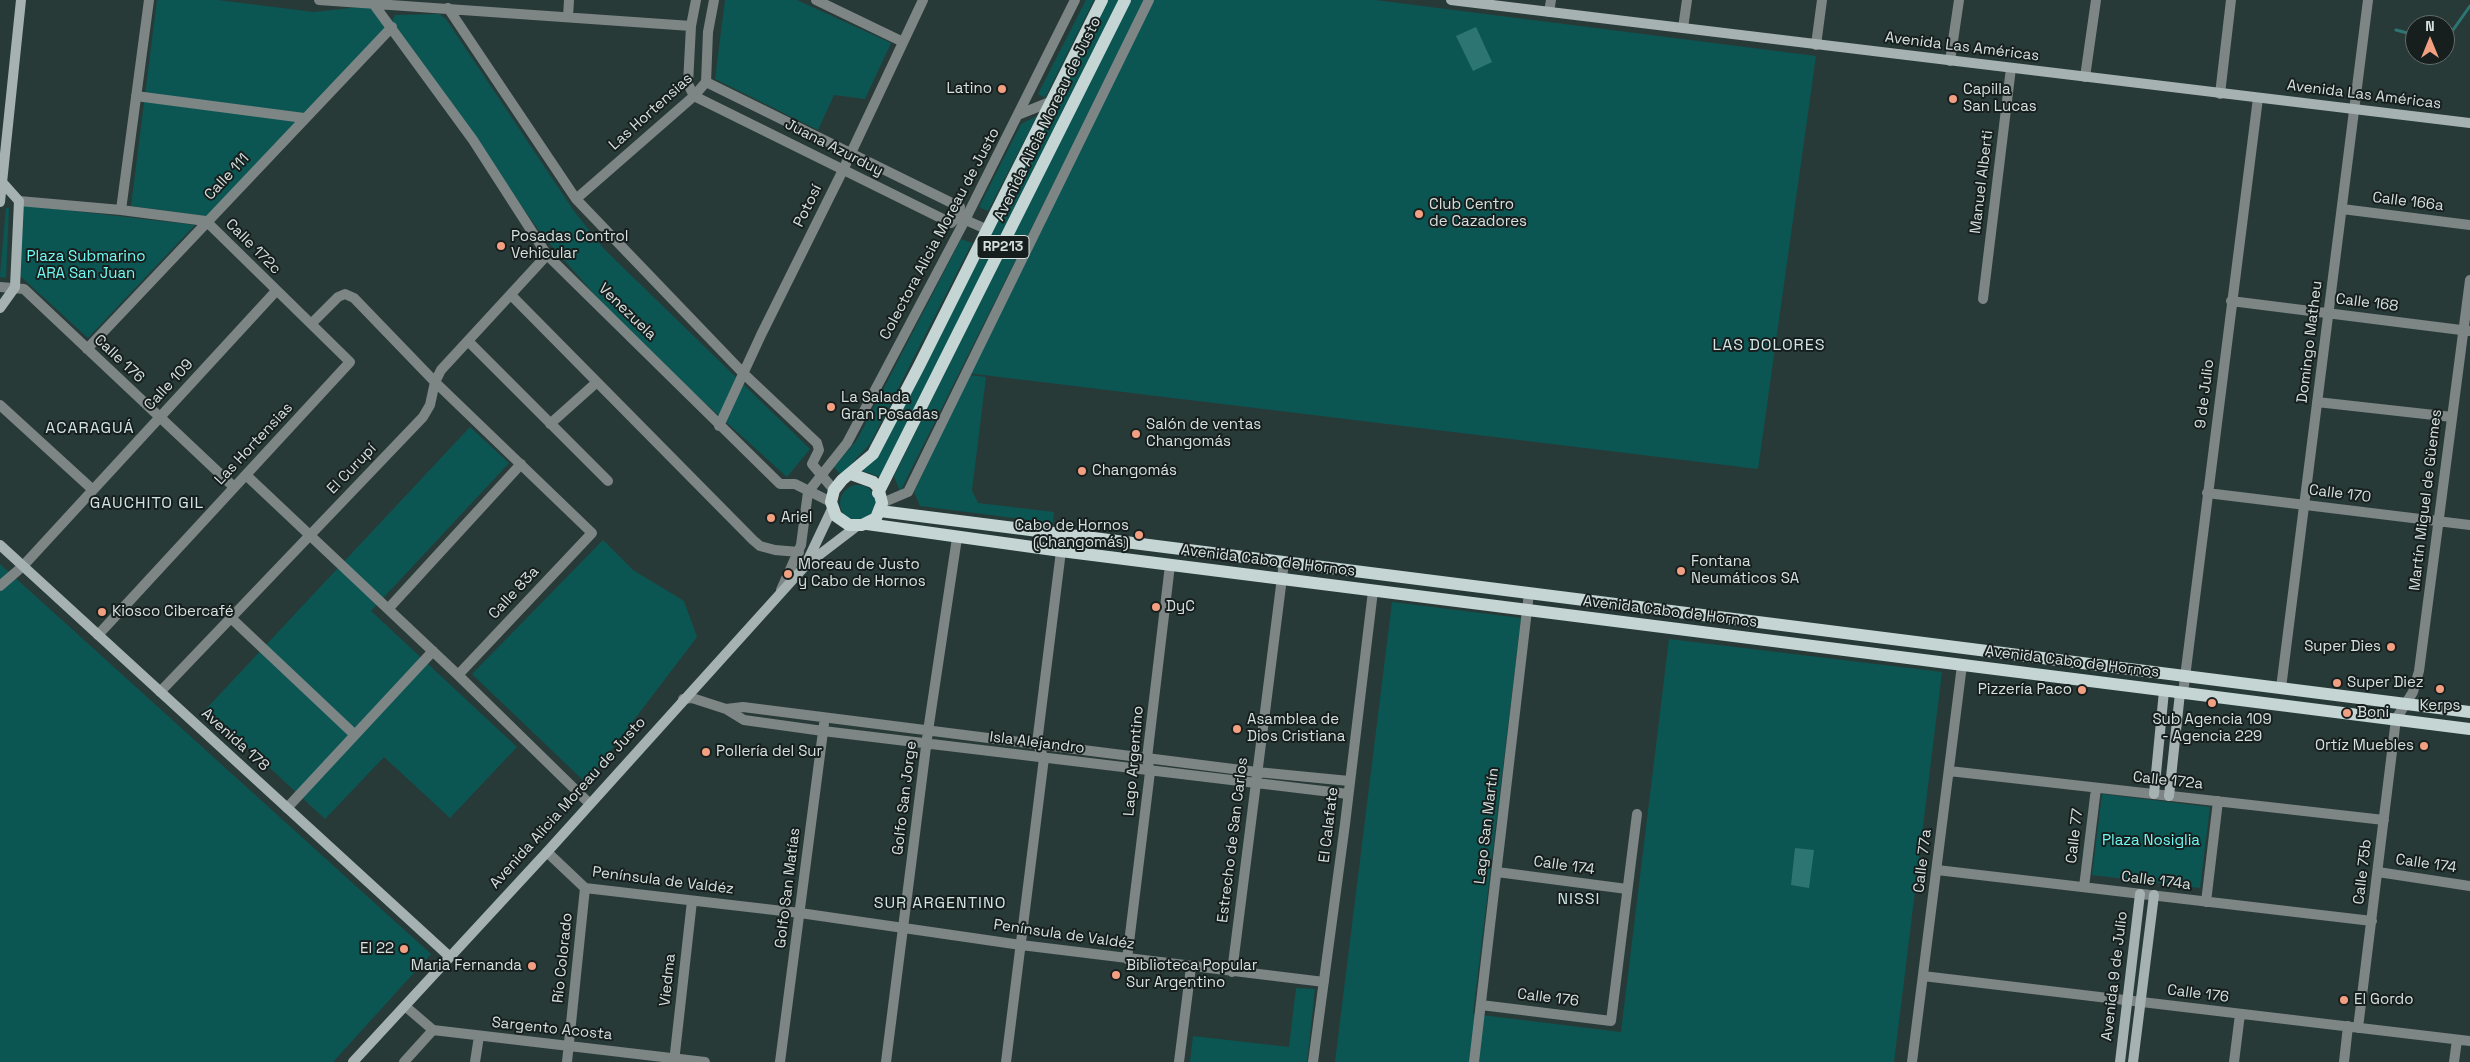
<!DOCTYPE html>
<html>
<head>
<meta charset="utf-8">
<style>
	body { margin:0 }
	#map { position:relative; width:2470px; height:1062px; overflow:hidden; background:#283a38; font-family:"Space Grotesk",sans-serif }
	canvas { display:block }
	.north { position:absolute; left:2405px; top:15px; width:50px; height:50px; box-sizing:border-box; background:#171f1e; border:1px solid #636c6b; border-radius:50%; rotate:0deg; font-size:14px; font-weight:700; line-height:20px; text-align:center; color:#d5e0df }
	.north::after { content:''; display:block; margin:auto; width:18px; height:22px; background:#f2a081; clip-path:polygon(50% 0,100% 100%,50% 72%,0 100%) }
</style>
</head>
<body>
<div id="map">
<canvas width="2470" height="1062"></canvas>
<div class="north">N</div>
</div>
<script>
const c = document.querySelector('canvas').getContext('2d');
c.lineJoin = 'round';
function fillPath(path, color) { c.fillStyle = color; c.fill(path, 'evenodd'); }
const shape = rows => new Path2D(rows.map(r => 'M' + r).join(''));
function stroke(path, color, width, dash) { c.strokeStyle = color; c.lineWidth = width; c.lineCap = dash ? 'butt' : 'round'; c.setLineDash(dash || []); c.stroke(path); }
function label(font, color, halo, rows, align = 'center') {
  c.font = font + ' "Space Grotesk",sans-serif'; c.lineWidth = 4; c.setLineDash([]); c.textBaseline = 'middle'; c.strokeStyle = halo; c.fillStyle = color; for (const [text, x, y, turn = 0] of rows) {
    c.save(); c.translate(x, y); c.rotate((+turn || 0) * Math.PI / 180); c.textAlign = isNaN(turn) ? turn : align; if (halo) c.strokeText(text, 0, 0); c.fillText(text, 0, 0); c.restore();
  }
}
const green = shape([
	[157,0,218,0,314,12,368,6,393,30,213,217,131,206],
	[725,0,797,0,891,43,865,99,834,95,818,130,715,79],
	[1086,0,1094,0,1045,98,1038,94],
	[1108,0,1121,0,880,477,863,471],
	[1129,0,1145,0,900,492,894,476],
	[1149,0,1375,0,1816,56,1758,469,967,373],
	[439,14,446,19,574,211,604,249,810,449,787,477,633,338,542,235,392,21,395,15],
	[1037,116,988,211,979,207,1021,124],
	[22,205,195,225,88,338,19,275],
	[6,208,9,208,6,278,0,277,0,275],
	[961,239,972,243,870,444,841,475,834,467,857,440],
	[969,375,986,377,972,490,978,503,1054,512,1053,523,920,506,914,492],
	[470,427,509,463,371,611,517,747,450,818,384,757,325,819,206,709],
	'840 503a18 18 0 1 1 36 0a18 18 0 1 1-36 0Z',
	[603,540,633,570,684,601,697,637,586,783,472,674],
	[0,564,431,954,333,1062,0,1062],
	[1392,602,1521,618,1473,1014,1621,1032,1669,639,1942,672,1894,1062,1335,1062],
	[2102,794,2210,807,2200,888,2092,875],
	[1296,988,1315,989,1307,1062,1190,1062,1193,1036,1289,1047]
]);
const water = shape([
	[1476,27,1492,62,1473,71,1456,36],
	[1795,848,1814,850,1809,888,1791,885]
]);
const stream = shape([
	[2396,30,2415,35],
	[2445,32,2453,30,2470,6]
]);
const street = shape([
	[319,0,691,26],
	[374,0,375,6,473,140,547,255,780,484,795,484,831,502],
	[696,0,691,26,688,84,694,96,951,223,958,216,960,207,706,82],
	[816,0,901,41],
	[448,8,576,199,744,374,817,443,819,450,812,464,834,490],
	[1549,12,1551,0],
	[568,17,569,0],
	[1683,28,1687,0],
	[1816,45,1822,0],
	[1950,61,1959,0],
	[2085,77,2096,0],
	[2220,94,2231,0],
	[136,96,304,118],
	[1020,114,1050,102],
	[576,199,694,96,706,82,708,32,714,0],
	[19,201,121,210,206,221,350,362,98,635],
	[2342,209,2470,225],
	[121,210,149,0],
	[961,218,986,229],
	[0,287,24,289,234,487],
	[511,295,753,540,760,546,775,550,799,552],
	[1983,299,2011,68],
	[2231,301,2469,331],
	[312,323,338,297,345,294,354,298,435,382,592,533,458,675],
	[468,341,608,481],
	[87,349,392,27],
	[2317,402,2452,417],
	[0,405,93,490],
	[550,424,597,382],
	[719,426,761,335,843,170,923,0],
	[246,475,458,675,589,803],
	[2207,493,2470,525],
	[882,503,908,492,1149,0],
	[0,586,23,566,276,291],
	[781,590,801,545,808,492,847,443,965,220,1075,0],
	[388,609,521,464],
	[231,618,355,735],
	[2281,688,2368,0],
	[160,692,423,417,430,405,435,382,441,370,547,255],
	[2183,693,2258,98],
	[683,699,692,698,726,709,744,720,823,731,1348,794],
	[726,709,743,707,1257,772,1349,781],
	[1949,771,2384,820],
	[287,808,433,651],
	[547,852,585,888,800,913,1021,945,1324,982],
	[1937,870,2372,921],
	[1497,872,1627,889],
	[2378,872,2470,886],
	[2084,887,2096,788],
	[2206,902,2218,801],
	[1127,959,1150,772,1147,758,1170,565],
	[1232,972,1284,562],
	[1923,976,2470,1041],
	[1481,1005,1611,1021,1637,814],
	[405,1006,433,1030,705,1062],
	[2358,1028,2396,719,2413,692,2419,671,2470,280],
	[404,1062,433,1030],
	[475,1062,479,1036],
	[567,1062,585,888],
	[674,1062,692,901],
	[780,1062,824,724],
	[886,1062,928,731,957,538],
	[1006,1062,1044,758,1037,743,1061,551],
	[1179,1062,1191,967],
	[1313,1062,1345,824,1373,591],
	[1474,1062,1529,593],
	[1912,1062,1962,665],
	[2234,1062,2240,1014],
	[2344,1062,2348,1026],
	[2454,1062,2457,1040]
]);
const secondary = shape([
	[1451,0,2470,123],
	[0,202,21,0],
	[0,308,15,287,19,201,2,182],
	[0,545,450,957],
	[806,564,832,509],
	[2154,794,2164,691],
	[2169,796,2180,693],
	[353,1062,547,852,806,565,857,526],
	[2120,1062,2140,894],
	[2133,1062,2154,895]
]);
const primary = shape([
	[851,474,873,482,878,487,882,503,876,518,862,525,849,525,836,516,831,502,834,490,842,480,873,454,919,366,1102,0],
	[878,493,1125,0],
	[880,511,2470,712],
	[867,524,1061,551,2470,729]
]);
const markers = [
	[1002,89,5,"#f2a081"],
	[1953,99,5,"#f2a081"],
	[1419,214,5,"#f2a081"],
	[501,246,5,"#f2a081"],
	[831,407,5,"#f2a081"],
	[1136,434,5,"#f2a081"],
	[1082,471,5,"#f2a081"],
	[771,518,5,"#f2a081"],
	[1139,535,5,"#f2a081"],
	[1681,571,5,"#f2a081"],
	[788,574,5,"#f2a081"],
	[1156,607,5,"#f2a081"],
	[102,612,5,"#f2a081"],
	[2391,647,5,"#f2a081"],
	[2337,683,5,"#f2a081"],
	[2440,689,5,"#f2a081"],
	[2082,690,5,"#f2a081"],
	[2212,703,5,"#f2a081"],
	[2347,713,5,"#f2a081"],
	[1237,729,5,"#f2a081"],
	[2424,746,5,"#f2a081"],
	[706,752,5,"#f2a081"],
	[404,949,5,"#f2a081"],
	[532,966,5,"#f2a081"],
	[1116,975,5,"#f2a081"],
	[2344,1000,5,"#f2a081"]
];
const shields = [
	[1003,247,52]
];
const shieldNames = [
	["RP213",1003,247]
];
const streetNames = [
	["Avenida Las Américas",1962,47,7],
	["Avenida Las Américas",2364,95,7],
	["Las Hortensias",651,112,-42],
	["Avenida Alicia Moreau de Justo",1048,119,-64],
	["Juana Azurduy",834,148,27],
	["Calle 111",227,177,-47],
	["Manuel Alberti",1982,182,-83],
	["Calle 166a",2408,202,7],
	["Potosí",808,206,-64],
	["Colectora Alicia Moreau de Justo",940,234,-62],
	["Calle 172c",253,247,45],
	["Calle 168",2367,303,7],
	["Venezuela",627,312,44],
	["Domingo Matheu",2310,342,-83],
	["Calle 176",119,359,43],
	["Calle 109",169,385,-47],
	["9 de Julio",2205,394,-83],
	["Las Hortensias",254,444,-47],
	["El Curupí",352,469,-46],
	["Calle 170",2340,494,7],
	["Martín Miguel de Güemes",2426,500,-83],
	["Avenida Cabo de Hornos",1268,561,7],
	["Calle 83a",514,593,-47],
	["Avenida Cabo de Hornos",1670,612,7],
	["Avenida Cabo de Hornos",2072,662,7],
	["Avenida 178",235,740,42],
	["Isla Alejandro",1037,743,7],
	["Lago Argentino",1134,761,-85],
	["Calle 172a",2168,781,6],
	["Golfo San Jorge",905,798,-83],
	["Avenida Alicia Moreau de Justo",568,803,-48],
	["El Calafate",1329,825,-83],
	["Lago San Martín",1487,826,-83],
	["Calle 77",2075,836,-83],
	["Estrecho de San Carlos",1233,840,-83],
	["Calle 77a",1923,861,-83],
	["Calle 174",2426,864,8],
	["Calle 174",1564,866,8],
	["Calle 75b",2363,872,-83],
	["Península de Valdéz",663,881,7],
	["Calle 174a",2156,881,7],
	["Golfo San Matías",788,888,-83],
	["Península de Valdéz",1064,935,8],
	["Río Colorado",563,958,-84],
	["Avenida 9 de Julio",2115,976,-83],
	["Viedma",668,980,-84],
	["Calle 176",2198,994,7],
	["Calle 176",1548,998,7],
	["Sargento Acosta",552,1029,6]
];
const poiNames = [
	["Latino",992,89,"right"],
	["Capilla",1963,90],
	["San Lucas",1963,107],
	["Club Centro",1429,205],
	["de Cazadores",1429,222],
	["Posadas Control",511,237],
	["Vehicular",511,254],
	["La Salada",841,398],
	["Gran Posadas",841,415],
	["Salón de ventas",1146,425],
	["Changomás",1146,442],
	["Changomás",1092,471],
	["Ariel",781,518],
	["Cabo de Hornos",1129,526,"right"],
	["(Changomás)",1129,543,"right"],
	["Fontana",1691,562],
	["Neumáticos SA",1691,579],
	["Moreau de Justo",798,565],
	["y Cabo de Hornos",798,582],
	["DyC",1166,607],
	["Kiosco Cibercafé",112,612],
	["Super Dies",2381,647,"right"],
	["Super Diez",2347,683],
	["Pizzería Paco",2072,690,"right"],
	["Kerps",2440,706,"center"],
	["Boni",2357,713],
	["Asamblea de",1247,720],
	["Dios Cristiana",1247,737],
	["Sub Agencia 109",2212,720,"center"],
	["- Agencia 229",2212,737,"center"],
	["Ortíz Muebles",2414,746,"right"],
	["Pollería del Sur",716,752],
	["El 22",394,949,"right"],
	["Maria Fernanda",522,966,"right"],
	["Biblioteca Popular",1126,966],
	["Sur Argentino",1126,983],
	["El Gordo",2354,1000]
];
const parkNames = [
	["Plaza Submarino",86,257],
	["ARA San Juan",86,274],
	["Plaza Nosiglia",2151,841]
];
const neighbourhoodNames = [
	["LAS DOLORES",1769,346],
	["ACARAGUÁ",90,429],
	["GAUCHITO GIL",147,504],
	["NISSI",1579,900],
	["SUR ARGENTINO",940,904]
];
fillPath(green, '#0b5653');
fillPath(water, '#2c7572');
stroke(stream, '#2c7572', 3);
stroke(street, '#7d8585', 10);
stroke(secondary, '#a5b2b1', 10);
stroke(primary, '#c4d5d4', 12);
for (const [x, y, r, color] of markers) { const dot = new Path2D(); dot.arc(x, y, r, 0, 2 * Math.PI); c.fillStyle = color; c.fill(dot); stroke(dot, '#171f1e', 2); }
for (const [x, y, w] of shields) { const box = new Path2D(); box.roundRect(x - w / 2, y - 11.5, w, 23, 4); c.fillStyle = '#171f1e'; c.fill(box); stroke(box, '#d5e0df', 1); }
label('bold 14px', '#d5e0df', null, shieldNames);
label('15px', '#d5e0df', '#171f1e', streetNames);
label('15px', '#d5e0df', '#171f1e', poiNames, 'left');
label('15px', '#71faf3', '#171f1e', parkNames);
c.letterSpacing = '1px';
label('16px', '#d0e5e4', '#171f1e', neighbourhoodNames);
c.letterSpacing = '0px';
</script>
</body>
</html>
